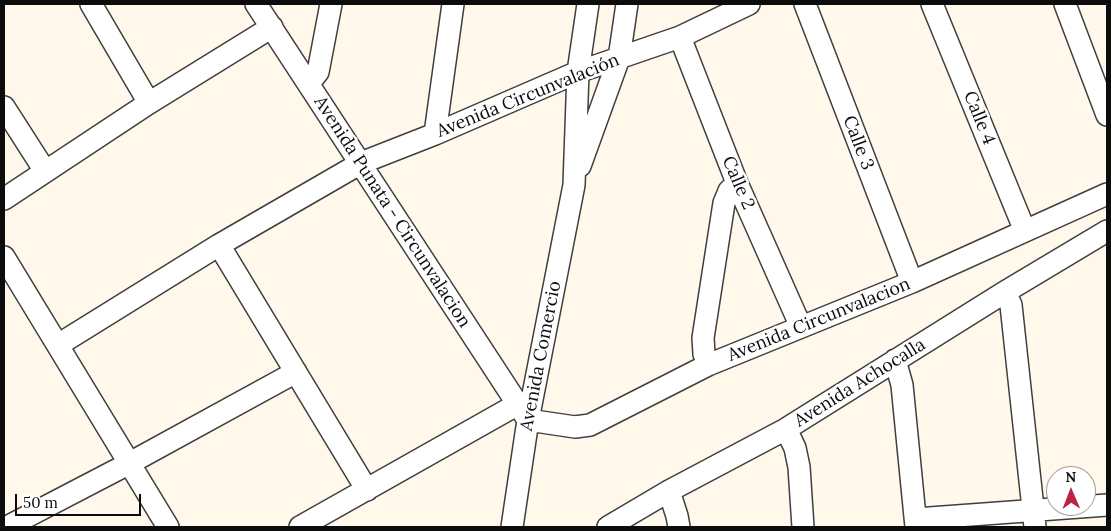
<!DOCTYPE html>
<html>
<head>
<meta charset="utf-8">
<style>
	body { margin:0 }
	#map { position:relative; width:1111px; height:531px; overflow:hidden; background:#fff8eb; font-family:Lora,serif }
	canvas { display:block }
	.frame { position:absolute; inset:0; border:5px solid #0c0c0c; pointer-events:none }
	.north { position:absolute; left:1046px; top:466px; width:50px; height:50px; box-sizing:border-box; background:#fff; border:1px solid #9e9e9e; border-radius:50%; rotate:359deg; font-size:14px; font-weight:700; line-height:20px; text-align:center; color:#0c0c0c }
	.north::after { content:''; display:block; margin:auto; width:18px; height:22px; background:#bd2342; clip-path:polygon(50% 0,100% 100%,50% 72%,0 100%) }
	.scale { position:absolute; left:15px; top:494px; width:126px; height:22px; box-sizing:border-box; border:2px solid #0c0c0c; border-top:0; padding-left:6px; font-size:15px; line-height:18px; white-space:nowrap; color:#0c0c0c; -webkit-text-stroke:4px #fff; paint-order:stroke }
</style>
</head>
<body>
<div id="map">
<canvas width="1111" height="531"></canvas>
<div class="frame"></div>
<div class="north">N</div>
<div class="scale">50 m</div>
</div>
<script>
const c = document.querySelector('canvas').getContext('2d');
c.lineJoin = 'round';
const shape = rows => new Path2D(rows.map(r => 'M' + r).join(''));
function stroke(path, color, width, dash) { c.strokeStyle = color; c.lineWidth = width; c.lineCap = dash ? 'butt' : 'round'; c.setLineDash(dash || []); c.stroke(path); }
function label(font, color, halo, rows, align = 'center') {
  c.font = font + ' Lora,serif'; c.lineWidth = 5; c.setLineDash([]); c.textBaseline = 'middle'; c.strokeStyle = halo; c.fillStyle = color; for (const [text, x, y, turn = 0] of rows) {
    c.save(); c.translate(x, y); c.rotate((+turn || 0) * Math.PI / 180); c.textAlign = isNaN(turn) ? turn : align; if (halo) c.strokeText(text, 0, 0); c.fillText(text, 0, 0); c.restore();
  }
}
const minor = shape([
	[91,4,149,103],
	[256,4,528,420],
	[805,4,912,282],
	[932,4,1025,231],
	[1065,4,1107,115],
	[680,37,737,183,801,327],
	[307,81,314,77,318,72,331,4],
	[4,107,45,171],
	[435,134,453,4],
	[580,166,619,58,627,4],
	[4,199,149,103,272,27],
	[219,245,367,490],
	[4,257,168,527],
	[1005,292,1011,305,1035,527],
	[58,345,219,245,361,163,435,134,578,72,680,37,749,4],
	[895,360,902,385,916,527],
	[708,365,704,354,703,338,724,203,729,191,737,183],
	[528,420,575,427,590,425,708,365,912,282,1107,194],
	[786,429,795,448,799,467,803,527],
	[669,491,677,516,679,527],
	[916,519,1107,505],
	[7,527,128,464,296,372],
	[300,527,518,404],
	[512,527,528,420,574,185,578,72,588,4],
	[608,527,669,491,786,429,1005,292,1107,231]
]);
const streetNames = [
	["Avenida Circunvalación",528,96,-22],
	["Calle 4",979,118,68],
	["Calle 3",858,143,69],
	["Calle 2",738,183,67],
	["Avenida Punata - Circunvalacion",392,212,57],
	["Avenida Circunvalacion",819,320,-22],
	["Avenida Comercio",541,356,-79],
	["Avenida Achocalla",860,383,-32]
];
stroke(minor, '#3f3f3f', 24);
stroke(minor, '#fff', 21);
label('18px', '#0c0c0c', '#fff', streetNames);
</script>
</body>
</html>
